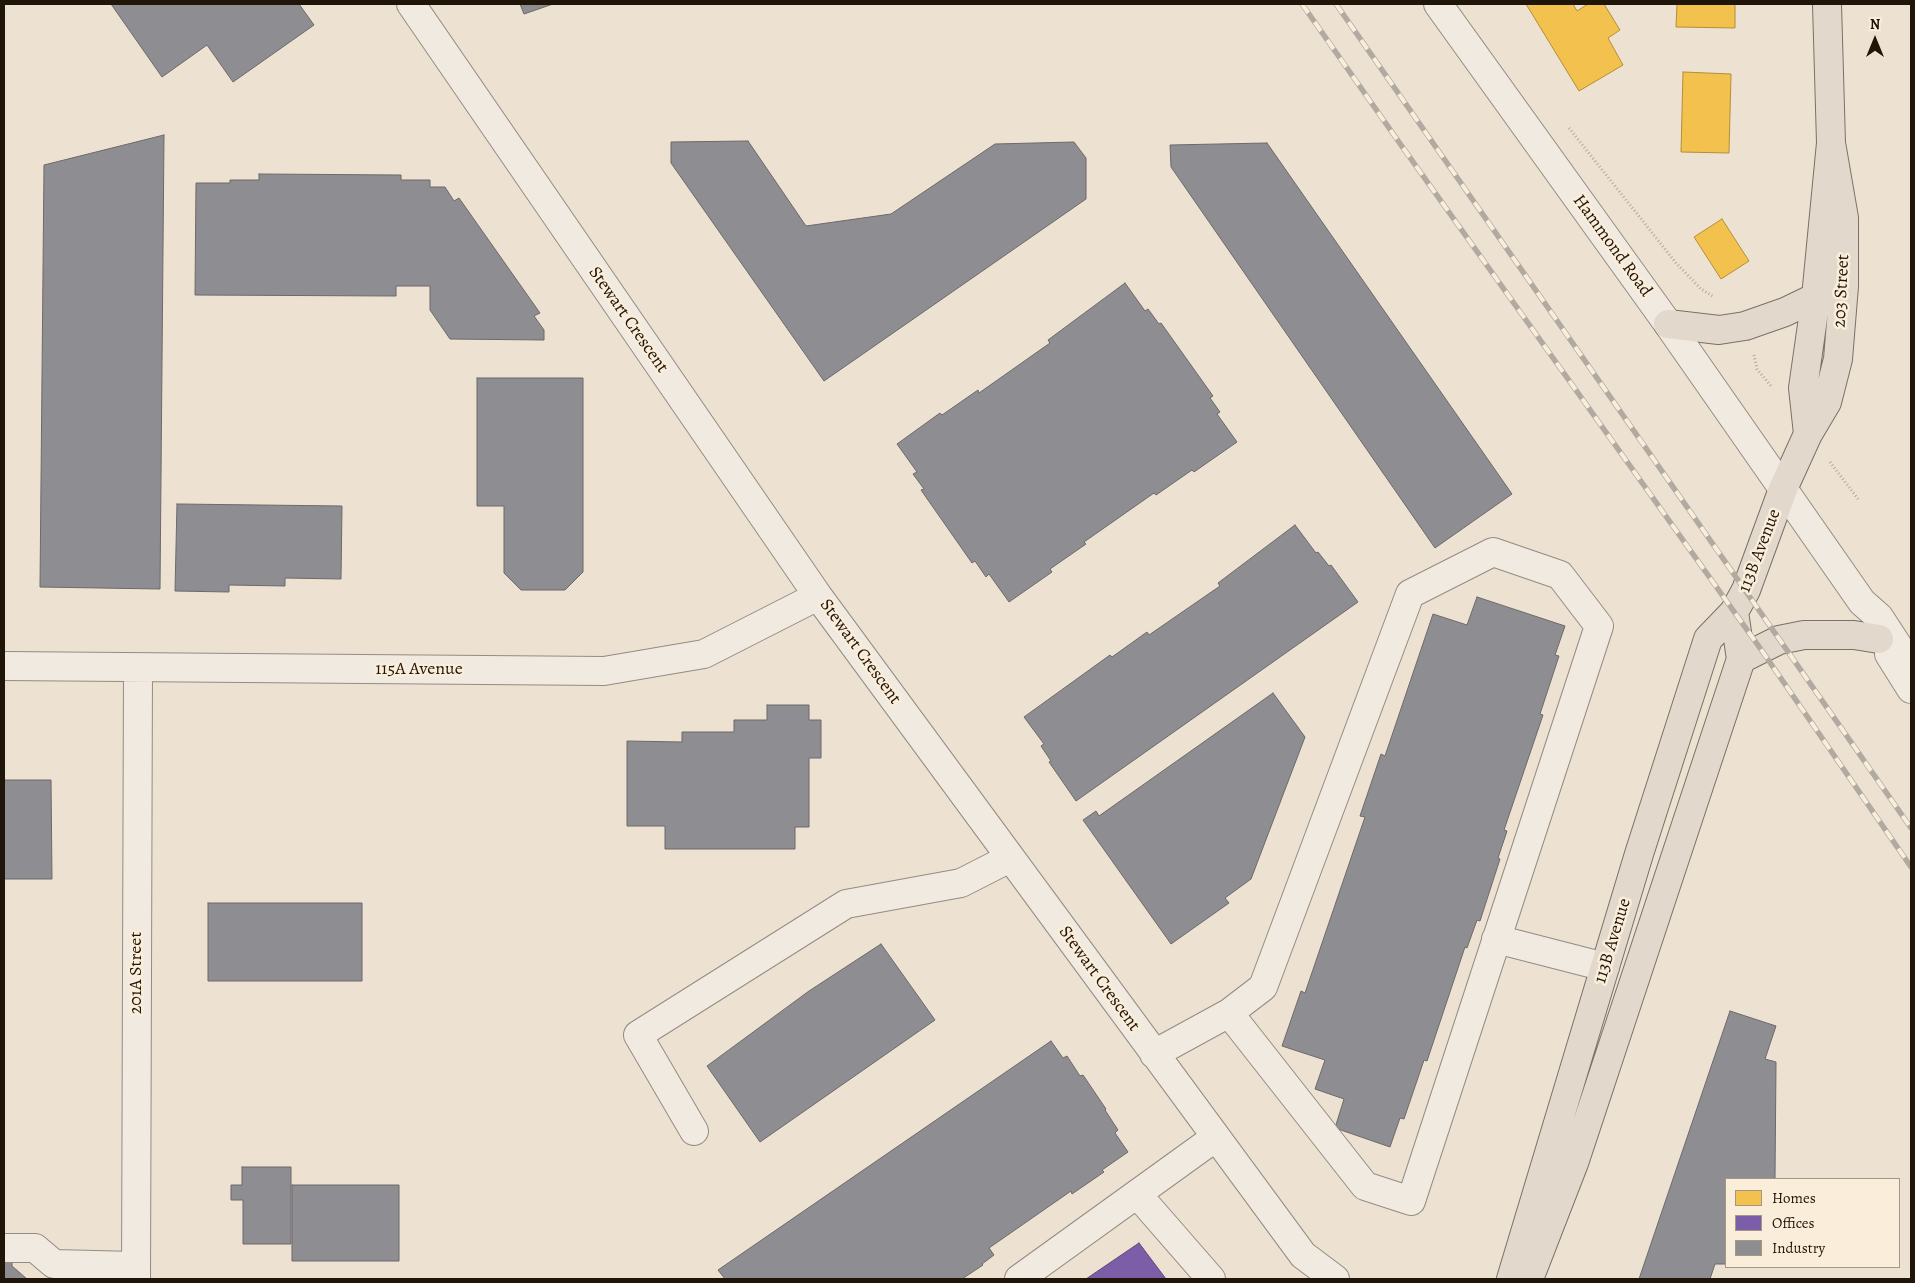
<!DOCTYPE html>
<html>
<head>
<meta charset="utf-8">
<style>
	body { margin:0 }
	#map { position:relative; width:1915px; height:1283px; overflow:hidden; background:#ede1d1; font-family:Alegreya,serif }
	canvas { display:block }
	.frame { position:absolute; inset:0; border:5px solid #201509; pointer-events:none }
	.legend { position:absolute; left:1725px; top:1178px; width:175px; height:90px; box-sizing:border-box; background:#faedda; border:1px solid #a39786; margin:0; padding:6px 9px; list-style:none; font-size:15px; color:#201509 }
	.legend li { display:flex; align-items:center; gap:10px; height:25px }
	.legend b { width:25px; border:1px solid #a39786 }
	.north { position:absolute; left:1850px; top:15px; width:50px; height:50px; -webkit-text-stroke:4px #faedda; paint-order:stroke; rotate:0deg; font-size:14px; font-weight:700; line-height:20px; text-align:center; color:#201509 }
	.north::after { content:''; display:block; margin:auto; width:18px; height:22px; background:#201509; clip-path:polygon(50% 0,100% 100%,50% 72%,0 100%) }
</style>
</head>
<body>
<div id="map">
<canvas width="1915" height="1283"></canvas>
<div class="frame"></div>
<ul class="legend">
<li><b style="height:14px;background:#f2c14e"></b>Homes</li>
<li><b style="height:14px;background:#7b5ea7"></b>Offices</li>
<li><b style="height:14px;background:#8d8d92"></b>Industry</li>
</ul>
<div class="north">N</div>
</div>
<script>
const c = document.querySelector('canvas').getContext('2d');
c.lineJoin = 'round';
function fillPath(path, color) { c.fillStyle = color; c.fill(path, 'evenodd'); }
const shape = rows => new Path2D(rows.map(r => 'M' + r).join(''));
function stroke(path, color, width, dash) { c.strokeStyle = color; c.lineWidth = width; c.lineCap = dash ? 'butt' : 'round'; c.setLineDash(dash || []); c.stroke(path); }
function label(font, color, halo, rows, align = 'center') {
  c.font = font + ' Alegreya,serif'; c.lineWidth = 5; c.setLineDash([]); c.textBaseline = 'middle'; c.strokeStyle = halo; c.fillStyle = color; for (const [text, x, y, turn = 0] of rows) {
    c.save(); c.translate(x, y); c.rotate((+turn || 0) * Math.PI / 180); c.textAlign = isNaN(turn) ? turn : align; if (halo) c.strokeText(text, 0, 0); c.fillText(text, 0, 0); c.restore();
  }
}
const homes = shape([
	[1526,4,1573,4,1577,11,1588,4,1604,4,1620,30,1608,38,1623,65,1579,91,1526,4],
	[1677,4,1735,4,1735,28,1676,27,1677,4],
	[1683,72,1731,74,1729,153,1681,152,1683,72],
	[1722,219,1749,261,1721,279,1694,237,1722,219]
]);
const offices = shape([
	[1139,1243,1166,1279,1086,1279,1139,1243]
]);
const industry = shape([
	[111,4,299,4,314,25,233,82,207,45,162,77,111,4],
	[520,4,553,4,524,14,520,4],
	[164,135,160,589,40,587,44,165,164,135],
	[748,141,806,226,891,214,995,144,1074,142,1086,158,1086,199,824,381,671,163,671,142,748,141],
	[1267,143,1512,494,1435,548,1171,167,1170,145,1267,143],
	[259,174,401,175,401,180,430,180,430,187,445,187,454,201,459,198,540,313,534,316,544,330,544,340,450,339,430,310,430,286,396,286,396,296,195,295,196,183,230,183,230,180,259,180,259,174],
	[1125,283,1145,311,1148,309,1159,324,1161,323,1213,396,1210,398,1220,412,1217,414,1237,442,1194,472,1192,470,1156,495,1154,493,1084,542,1086,544,1050,569,1052,572,1009,602,989,574,986,577,975,561,972,563,921,490,924,489,913,474,917,472,897,444,940,413,942,415,978,390,979,393,1050,343,1048,340,1125,283],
	[477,378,583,378,583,572,565,590,521,590,504,573,504,506,477,506,477,378],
	[177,504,342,506,341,579,285,578,285,586,229,585,229,592,175,591,177,504],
	[1295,525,1316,553,1318,552,1329,566,1331,565,1358,602,1076,801,1049,762,1051,761,1041,746,1044,744,1024,717,1110,655,1112,657,1147,632,1149,635,1220,586,1218,583,1295,525],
	[1477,597,1565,626,1555,655,1559,656,1540,714,1543,715,1504,830,1507,831,1498,858,1500,859,1480,921,1477,920,1467,948,1465,947,1427,1061,1424,1060,1404,1119,1400,1118,1390,1147,1335,1128,1344,1099,1315,1089,1325,1060,1282,1046,1301,991,1305,993,1365,817,1360,816,1381,754,1385,756,1433,614,1467,625,1477,597],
	[1273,693,1305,737,1251,879,1225,898,1229,903,1171,944,1083,820,1096,811,1099,816,1273,693],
	[767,705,809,705,809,720,821,720,821,758,809,758,809,827,795,827,795,849,665,849,665,826,627,826,627,741,682,742,682,732,734,732,734,720,767,720,767,705],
	[4,780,51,780,52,879,4,879,4,780],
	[208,903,362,903,362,981,208,981,208,903],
	[881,944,935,1020,760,1142,707,1066,809,991,881,944],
	[1730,1011,1776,1026,1765,1059,1776,1062,1775,1179,1726,1179,1726,1264,1715,1264,1710,1279,1639,1279,1730,1011],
	[1051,1041,1063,1058,1067,1056,1080,1076,1083,1075,1106,1109,1105,1110,1118,1130,1115,1133,1128,1152,1102,1170,1104,1172,1072,1194,1071,1191,989,1248,994,1255,982,1264,983,1265,962,1279,725,1279,718,1270,1051,1041],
	[242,1167,291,1167,291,1244,243,1244,243,1200,231,1200,231,1185,242,1185,242,1167],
	[292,1185,399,1185,399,1261,292,1261,292,1185],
	[4,1261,12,1262,12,1266,27,1279,4,1279,4,1261]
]);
const path = shape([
	[1569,128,1676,263,1701,289,1714,297],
	[1754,355,1757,369,1771,386],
	[1830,462,1858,499]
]);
const minor = shape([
	[411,4,818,596,1303,1255,1335,1279],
	[1438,4,1668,324,1862,602,1879,617,1911,666],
	[1889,654,1911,689],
	[4,666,604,671,704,654,818,596],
	[1496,939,1605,967],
	[1154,1054,1229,1013,1263,987,1410,594,1493,552,1560,575,1599,626,1411,1201,1365,1186,1229,1013],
	[694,1131,638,1035,846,904,961,883,1010,858],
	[1137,1194,1211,1279],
	[4,1248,35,1248,54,1264,136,1266],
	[136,1279,138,668],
	[1019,1279,1216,1137]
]);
const major = shape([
	[1668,324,1719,330,1745,326,1785,312,1816,297],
	[1808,434,1803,388,1816,297,1831,143,1827,4],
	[1741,659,1779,640,1804,635,1854,635,1879,639],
	[1511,1279,1639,854,1708,639,1734,612,1746,590,1783,489,1808,434,1827,402,1838,359,1844,286,1844,218,1831,143],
	[1529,1279,1574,1163,1741,659,1734,612]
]);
const rail = shape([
	[1302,4,1401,145,1760,648,1911,867],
	[1336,4,1911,828]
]);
const streetNames = [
	["Hammond Road",1612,246,54],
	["203 Street",1842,291,-87],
	["Stewart Crescent",628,320,55],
	["113B Avenue",1760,551,-69],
	["Stewart Crescent",860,652,54],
	["115A Avenue",419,670],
	["113B Avenue",1613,941,-73],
	["201A Street",137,973,-90],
	["Stewart Crescent",1099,979,54]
];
fillPath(homes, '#f2c14e');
stroke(homes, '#b38d39', 1);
fillPath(offices, '#7b5ea7');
stroke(offices, '#604878', 1);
fillPath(industry, '#8d8d92');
stroke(industry, '#6c6969', 1);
stroke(minor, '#948c82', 30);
stroke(major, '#787167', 30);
stroke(path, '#b1aaa1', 3, [1, 2.5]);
stroke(minor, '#f0eae1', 28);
stroke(major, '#e2d9cc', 28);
stroke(rail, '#b1aaa1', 5.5);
stroke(rail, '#faedda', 4, [11]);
label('18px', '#201509', '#faedda', streetNames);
</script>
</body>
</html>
